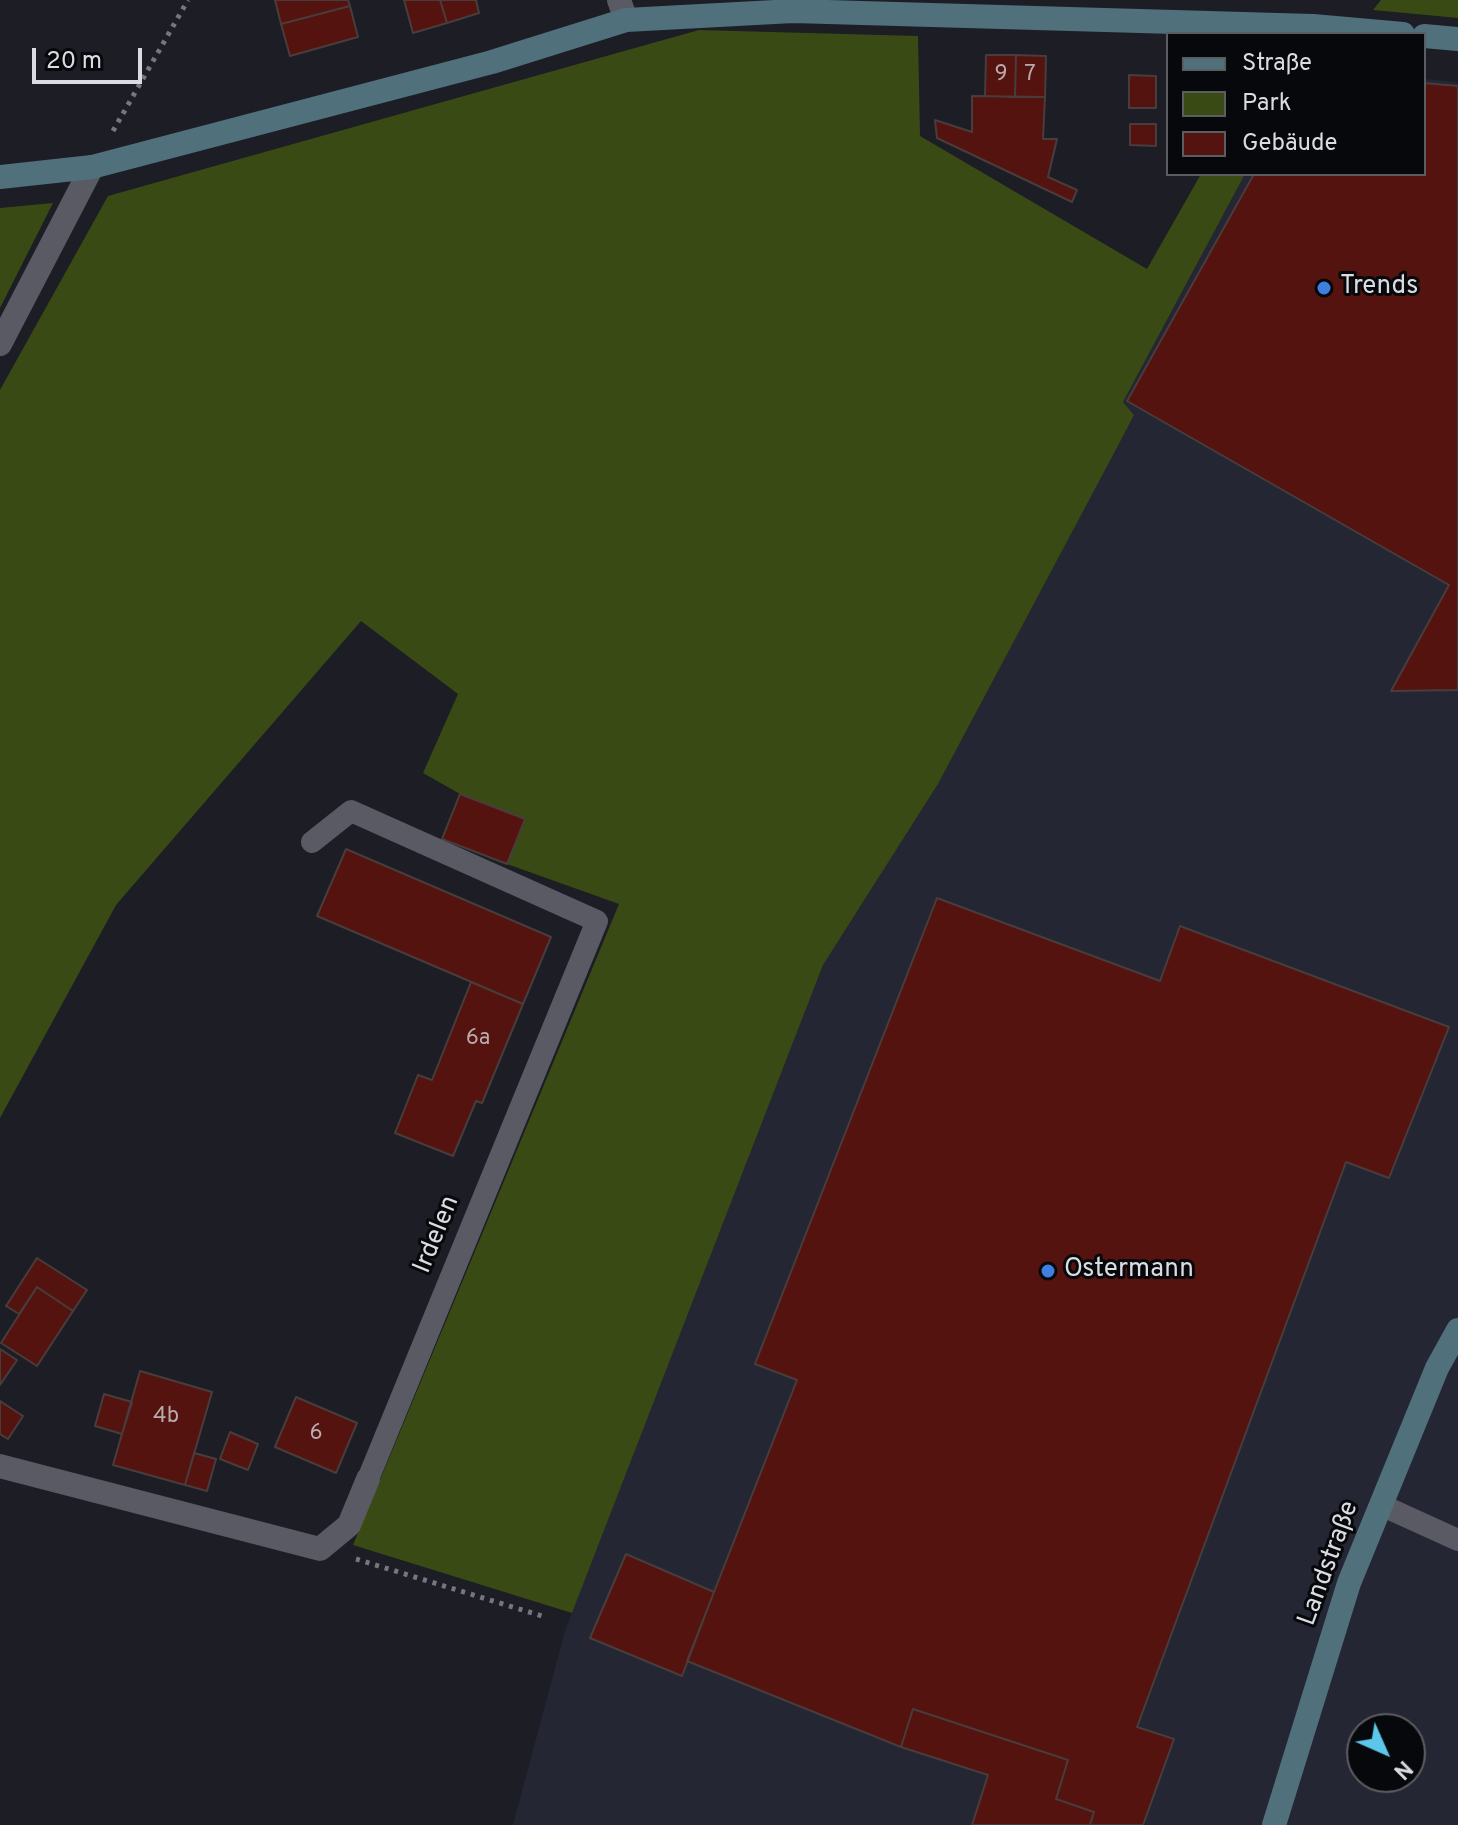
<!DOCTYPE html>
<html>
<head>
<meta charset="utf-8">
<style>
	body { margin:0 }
	#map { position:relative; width:1458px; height:1825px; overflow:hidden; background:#1c1d25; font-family:Overpass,sans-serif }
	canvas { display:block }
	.legend { position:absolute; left:1166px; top:32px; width:260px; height:144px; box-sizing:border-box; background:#07080b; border:2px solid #5c5d61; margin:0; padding:10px 14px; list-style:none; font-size:24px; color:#dbdce1 }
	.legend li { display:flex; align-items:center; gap:16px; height:40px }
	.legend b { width:40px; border:2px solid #5c5d61 }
	.north { position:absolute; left:1346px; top:1713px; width:80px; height:80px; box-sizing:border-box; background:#07080b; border:2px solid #5c5d61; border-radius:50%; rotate:135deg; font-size:22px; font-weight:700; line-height:32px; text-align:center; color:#dbdce1 }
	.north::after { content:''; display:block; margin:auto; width:28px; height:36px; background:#5cc7e8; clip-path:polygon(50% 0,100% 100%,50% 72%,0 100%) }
	.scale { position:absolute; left:32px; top:48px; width:110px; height:36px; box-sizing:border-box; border:4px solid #dbdce1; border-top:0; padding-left:10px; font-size:24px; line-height:28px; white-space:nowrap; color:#dbdce1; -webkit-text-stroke:6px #07080b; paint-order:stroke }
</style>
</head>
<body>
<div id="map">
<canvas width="1458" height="1825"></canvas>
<ul class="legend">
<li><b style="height:10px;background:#50707b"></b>Straße</li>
<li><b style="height:22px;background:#3a4a15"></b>Park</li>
<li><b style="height:22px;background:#54130f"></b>Gebäude</li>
</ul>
<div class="north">N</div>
<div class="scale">20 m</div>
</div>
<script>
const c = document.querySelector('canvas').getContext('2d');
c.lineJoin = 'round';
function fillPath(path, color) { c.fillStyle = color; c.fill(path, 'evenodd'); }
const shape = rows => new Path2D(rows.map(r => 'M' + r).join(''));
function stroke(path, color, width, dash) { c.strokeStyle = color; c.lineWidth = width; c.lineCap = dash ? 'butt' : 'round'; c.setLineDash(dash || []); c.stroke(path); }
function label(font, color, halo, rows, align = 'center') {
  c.font = font + ' Overpass,sans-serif'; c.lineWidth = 6; c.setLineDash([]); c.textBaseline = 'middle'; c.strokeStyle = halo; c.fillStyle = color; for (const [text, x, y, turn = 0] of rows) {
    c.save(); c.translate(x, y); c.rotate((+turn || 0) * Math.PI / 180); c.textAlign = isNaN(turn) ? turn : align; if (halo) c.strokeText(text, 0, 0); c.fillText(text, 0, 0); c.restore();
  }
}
const built = shape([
	[1424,79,1458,82,1458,1825,513,1825,565,1631,823,965,938,784,1121,440,1134,415,1123,402,1245,174,1424,174],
	[1362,1729,1410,1729,1410,1777,1362,1777]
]);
const green = shape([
	[1381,0,1458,0,1458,18,1373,10],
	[699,30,918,36,920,136,1147,269,1201,174,1245,174,1123,402,1134,415,1121,440,938,784,823,965,572,1613,353,1545,619,904,507,864,524,819,460,794,423,773,458,694,361,621,116,905,0,1118,0,390,108,196],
	[53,203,0,308,0,208]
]);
const building = shape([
	[275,0,348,0,350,6,281,24,275,0],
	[404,0,440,0,447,23,413,33,404,0],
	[440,0,476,0,479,13,447,23,440,0],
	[350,6,358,37,290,56,281,24,350,6],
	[986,55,1016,55,1015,97,985,96,986,55],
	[1016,55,1046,56,1045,97,1015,97,1016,55],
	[1129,75,1156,76,1156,108,1129,108,1129,75],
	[1424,83,1458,86,1458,690,1391,691,1449,585,1127,401,1254,174,1424,174,1424,83],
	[972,96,1045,97,1043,139,1057,139,1048,177,1077,190,1072,202,937,138,935,120,972,132,972,96],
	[1130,124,1156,124,1156,146,1130,145,1130,124],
	[460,794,525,819,507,864,442,839,460,794],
	[346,849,551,937,523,1004,317,916,346,849],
	[937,898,1160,981,1180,926,1449,1027,1389,1178,1346,1162,1137,1727,1174,1739,1143,1825,1090,1825,1094,1812,1056,1799,1068,1760,913,1709,901,1747,687,1661,797,1380,755,1364,937,898],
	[471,982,523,1004,482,1103,476,1101,453,1156,395,1133,418,1075,432,1080,471,982],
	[37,1258,87,1290,73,1311,37,1287,19,1314,6,1306,37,1258],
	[37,1287,73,1311,37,1366,1,1343,37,1287],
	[0,1349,17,1360,0,1385,0,1349],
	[140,1371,212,1392,185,1485,113,1465,140,1371],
	[104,1394,132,1402,122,1434,95,1426,104,1394],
	[296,1397,357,1423,336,1473,275,1447,296,1397],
	[0,1401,23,1416,8,1439,0,1434,0,1401],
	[230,1432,258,1444,248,1470,220,1459,230,1432],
	[194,1453,216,1459,207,1491,185,1485,194,1453],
	[626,1554,714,1592,682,1676,590,1638,626,1554],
	[913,1709,1068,1760,1056,1799,1094,1812,1090,1825,972,1825,988,1775,901,1747,913,1709]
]);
const path = shape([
	[113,131,188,0],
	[356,1559,542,1616]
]);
const lane = shape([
	[312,842,351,811,597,921,368,1479],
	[1381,1505,1458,1540]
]);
const street = shape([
	[619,0,626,20],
	[0,344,92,167],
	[0,1466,320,1549,349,1525,368,1479]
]);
const secondary = shape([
	[1424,36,1458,39],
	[0,177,92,167,492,62,626,20,793,11,1313,26,1403,34],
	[1274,1825,1349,1583,1437,1368,1458,1330]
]);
const markers = [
	[1324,288,8,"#3f7fe0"],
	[1048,1271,8,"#3f7fe0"]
];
const numberNames = [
	["9",1001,76],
	["7",1030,76],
	["6a",478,1040],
	["4b",166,1418],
	["6",316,1435]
];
const poiNames = [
	["Trends",1340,288],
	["Ostermann",1064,1271]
];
const streetNames = [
	["Irdelen",438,1235,-68],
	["Landstraße",1330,1564,-70]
];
fillPath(built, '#242633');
fillPath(green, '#3a4a15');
fillPath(building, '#54130f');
stroke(building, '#483d3c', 2);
stroke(path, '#76777e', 5, [4, 6]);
stroke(lane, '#595a63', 22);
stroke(street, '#595a63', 24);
stroke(secondary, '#50707b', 24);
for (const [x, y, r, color] of markers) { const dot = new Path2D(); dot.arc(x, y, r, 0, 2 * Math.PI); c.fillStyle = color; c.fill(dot); stroke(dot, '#07080b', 3); }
label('22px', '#b9aaac', null, numberNames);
label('26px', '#dbdce1', '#07080b', poiNames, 'left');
label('26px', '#dbdce1', '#07080b', streetNames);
</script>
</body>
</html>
